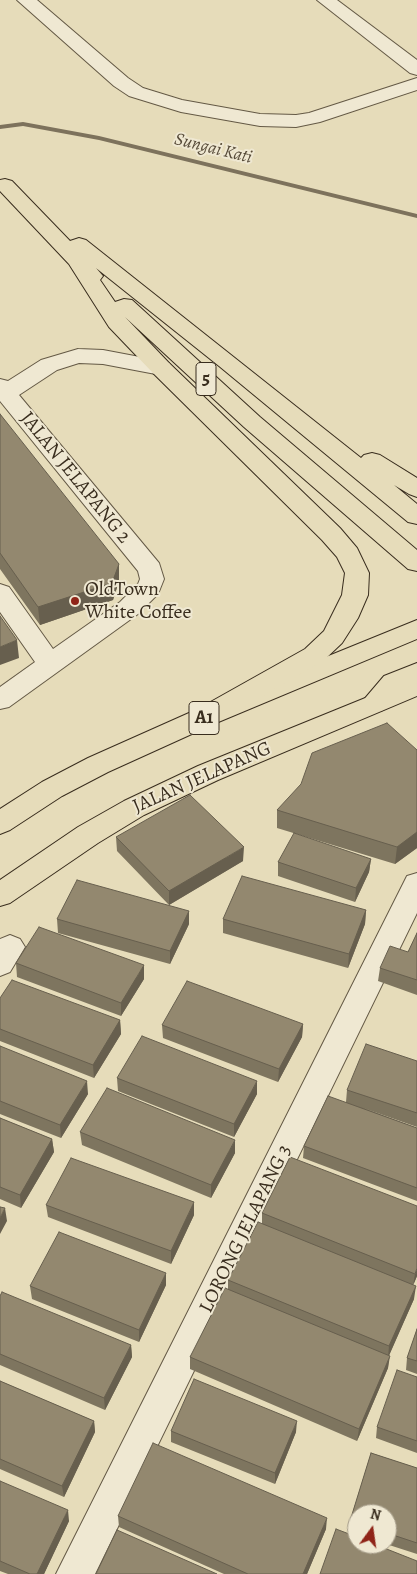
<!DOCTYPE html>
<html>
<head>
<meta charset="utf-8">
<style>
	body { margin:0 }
	#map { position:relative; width:417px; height:1574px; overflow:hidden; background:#e6dcba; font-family:Alegreya,serif }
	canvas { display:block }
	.north { position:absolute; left:347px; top:1504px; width:50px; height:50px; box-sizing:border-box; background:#efe8d2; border:1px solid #a69d8a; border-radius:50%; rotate:14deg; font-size:14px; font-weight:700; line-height:20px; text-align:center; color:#392d1e }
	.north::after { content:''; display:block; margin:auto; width:18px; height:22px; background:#8f2418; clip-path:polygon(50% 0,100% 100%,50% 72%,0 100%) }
</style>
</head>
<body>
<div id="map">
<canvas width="417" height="1574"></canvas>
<div class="north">N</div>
</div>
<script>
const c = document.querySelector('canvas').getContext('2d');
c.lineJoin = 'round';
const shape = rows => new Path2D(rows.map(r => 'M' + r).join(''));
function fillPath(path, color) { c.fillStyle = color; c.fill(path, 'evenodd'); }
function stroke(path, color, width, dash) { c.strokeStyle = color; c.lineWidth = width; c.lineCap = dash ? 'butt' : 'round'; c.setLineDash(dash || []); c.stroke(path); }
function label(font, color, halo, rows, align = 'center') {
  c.font = font + ' Alegreya,serif'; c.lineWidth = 4; c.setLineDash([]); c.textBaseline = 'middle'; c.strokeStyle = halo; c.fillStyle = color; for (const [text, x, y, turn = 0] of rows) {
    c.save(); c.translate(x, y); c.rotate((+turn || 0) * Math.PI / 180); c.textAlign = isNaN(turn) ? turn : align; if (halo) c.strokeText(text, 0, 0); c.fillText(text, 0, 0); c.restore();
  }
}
const stream = shape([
	[23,122,99,136,417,214,417,218,99,140,23,126,0,129,0,125,23,122]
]);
const minor = shape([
	[17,0,37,0,128,78,143,88,182,100,260,114,296,115,309,113,417,78,417,90,320,122,296,127,260,126,181,112,129,96,114,86,17,0],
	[317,0,337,0,417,60,417,75,410,73,317,0],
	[78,349,103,350,161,361,169,363,172,368,169,373,161,375,103,364,79,363,57,370,19,395,159,563,164,579,158,594,138,614,9,707,0,709,0,687,35,662,0,612,0,584,9,587,53,649,120,602,138,584,140,579,138,571,0,401,0,379,8,381,41,360,78,349],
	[417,873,417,913,95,1574,56,1574,403,884,407,876,417,873],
	[10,935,20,939,25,947,10,972,0,976,0,939,10,935]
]);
const major = shape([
	[417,620,417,639,216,723,108,772,62,796,10,830,0,834,0,809,42,782,88,758,198,709,417,620],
	[417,677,417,696,218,780,144,815,98,843,10,903,0,906,0,880,78,827,124,801,198,766,417,677]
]);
const highway = shape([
	[5,179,12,181,70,241,79,238,86,240,361,458,364,455,372,453,380,455,417,478,417,497,409,494,394,485,417,504,417,524,408,522,219,366,96,268,103,276,100,280,115,302,124,299,132,300,260,417,417,550,417,571,408,569,244,427,125,317,169,363,340,528,357,548,369,573,368,595,358,618,342,643,323,661,216,723,207,726,198,723,194,716,198,709,305,649,324,631,342,595,345,573,337,557,322,540,153,373,109,327,69,264,0,191,0,180,5,179],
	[417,663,417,683,402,690,383,710,374,712,365,710,361,703,384,676,417,663]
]);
const wall = shape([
	[0,414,119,581,113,600,40,625,0,569],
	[417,750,417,848,395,864,277,828,277,810],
	[116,837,243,861,169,905,117,851],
	[371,859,369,872,355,902,278,876,278,862],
	[366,910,365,924,348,968,223,933,223,919],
	[189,911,189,924,170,964,58,933,57,919],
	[417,933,417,995,378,981,380,968,408,952],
	[16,963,144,979,121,1016,17,977],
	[0,998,120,1020,121,1034,94,1078,0,1041],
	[303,1024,302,1037,278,1082,163,1038,162,1025],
	[0,1046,88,1094,61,1138,0,1114],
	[417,1061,417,1127,363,1108,417,1128,417,1201,303,1158,304,1146,346,1102,347,1090],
	[117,1078,257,1094,234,1137,118,1091],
	[0,1118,52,1139,54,1152,21,1208,0,1199],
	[80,1132,235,1153,211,1198,82,1145],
	[290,1157,417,1276,413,1285,414,1299,389,1355,388,1368,357,1441,190,1369,190,1357,228,1289,228,1280,262,1224,262,1213],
	[46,1205,194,1215,171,1264,48,1217],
	[166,1285,139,1342,32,1299,30,1286],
	[0,1296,131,1345,132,1357,105,1410,0,1365],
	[417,1329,417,1374,406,1370,407,1358],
	[417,1377,417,1453,376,1438,377,1427],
	[0,1381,94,1421,95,1432,64,1497,0,1469],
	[171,1431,296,1432,275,1484,171,1442],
	[371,1453,417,1468,417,1554,386,1544,387,1544,387,1514,357,1514,357,1535,349,1532,350,1521],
	[0,1481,69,1521,44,1574,8,1574,0,1571],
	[118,1516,326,1529,307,1574,224,1574,119,1527]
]);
const shadedWall = shape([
	[119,564,119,581,113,600,40,625,38,607],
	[17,640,19,658,0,665,0,647],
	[417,832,417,848,395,864,397,847],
	[244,847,243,861,169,905,169,891],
	[371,859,369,872,355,902,356,888],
	[366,910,365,924,348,968,349,954],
	[189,911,189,924,170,964,170,951],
	[144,965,144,979,121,1016,121,1003],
	[120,1020,121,1034,94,1078,93,1065],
	[303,1024,302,1037,278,1082,279,1069],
	[87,1081,88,1094,61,1138,60,1125],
	[257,1081,257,1094,234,1137,234,1124],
	[52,1139,54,1152,21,1208,20,1195],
	[235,1140,235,1153,211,1198,211,1185],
	[194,1202,194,1215,171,1264,171,1251],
	[5,1208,7,1221,0,1234,0,1218],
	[417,1268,417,1276,413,1286,415,1274],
	[166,1273,166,1285,139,1342,139,1330],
	[416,1286,414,1299,388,1358,389,1346],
	[131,1345,132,1357,105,1410,104,1398],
	[390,1356,388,1368,357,1441,359,1429],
	[94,1421,95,1432,64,1497,62,1486],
	[297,1421,296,1432,275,1484,275,1473],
	[68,1510,69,1521,44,1574,37,1574],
	[327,1518,326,1529,307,1574,303,1574]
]);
const building = shape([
	[0,414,119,564,112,583,38,607,0,553,0,414],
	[0,616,17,640,0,647,0,616],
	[387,723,417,750,417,832,397,847,277,810,301,784,312,753,387,723],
	[190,795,244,847,169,891,116,837,190,795],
	[294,833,371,859,356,888,278,862,294,833],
	[242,876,366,910,349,954,223,919,242,876],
	[77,880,189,911,170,951,57,919,77,880],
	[39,927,144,965,121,1003,16,963,39,927],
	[417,933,417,980,380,968,390,946,408,952,417,933],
	[12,980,120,1020,93,1065,0,1029,0,998,12,980],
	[187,981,303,1024,279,1069,162,1025,187,981],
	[142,1036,257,1081,234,1124,117,1078,142,1036],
	[366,1044,417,1061,417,1113,347,1090,366,1044],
	[0,1046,87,1081,60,1125,0,1101,0,1046],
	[107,1088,235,1140,211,1185,80,1132,107,1088],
	[328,1096,417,1128,417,1188,304,1146,328,1096],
	[0,1118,52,1139,20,1195,0,1187,0,1118],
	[290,1157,417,1206,417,1268,415,1274,262,1213,290,1157],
	[71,1158,194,1202,171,1251,46,1205,71,1158],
	[0,1207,5,1208,0,1218,0,1207],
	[258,1222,416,1286,389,1346,228,1280,258,1222],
	[59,1232,166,1273,139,1330,30,1286,59,1232],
	[225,1288,390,1356,359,1429,190,1357,225,1288],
	[2,1292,131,1345,104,1398,0,1354,0,1296,2,1292],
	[417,1329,417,1361,407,1358,417,1329],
	[397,1370,417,1377,417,1441,377,1427,397,1370],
	[194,1379,297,1421,275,1473,171,1431,194,1379],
	[0,1381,94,1421,62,1486,0,1459,0,1381],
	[153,1443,327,1518,303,1574,248,1574,118,1516,153,1443],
	[371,1453,417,1468,417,1543,387,1533,387,1514,357,1514,357,1523,350,1521,371,1453],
	[0,1481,68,1510,37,1574,30,1574,0,1561,0,1481],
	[336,1529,357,1537,357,1544,374,1544,417,1561,417,1574,320,1574,336,1529],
	[117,1530,217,1574,96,1574,117,1530]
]);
const markers = [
	[75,601,5,"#8f2418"]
];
const farWaternames = [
	["Sungai Kati",213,149,14]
];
const shields = [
	[206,379,20],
	[204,718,30]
];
const shieldNames = [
	["5",206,379],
	["A1",204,718]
];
const streetNames = [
	["JALAN JELAPANG 2",75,478,51],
	["JALAN JELAPANG",202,778,-24],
	["LORONG JELAPANG 3",246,1229,-64]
];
const poiNames = [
	["OldTown",85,590],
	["White Coffee",85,613]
];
fillPath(stream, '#7d725c');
stroke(minor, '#645945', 2);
stroke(major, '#392d1e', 2);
stroke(highway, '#392d1e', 2);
fillPath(minor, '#efe8d2');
fillPath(major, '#e6dcba');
fillPath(highway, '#e6dcba');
fillPath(wall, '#7e755f');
fillPath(shadedWall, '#675f4e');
fillPath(building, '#93886f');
stroke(building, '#675f4e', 1);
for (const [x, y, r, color] of markers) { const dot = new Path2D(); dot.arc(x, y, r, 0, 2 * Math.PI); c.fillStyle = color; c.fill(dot); stroke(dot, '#efe8d2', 2); }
label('italic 18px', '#564a38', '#efe8d2', farWaternames);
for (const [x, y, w] of shields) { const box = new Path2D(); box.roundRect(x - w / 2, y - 16.5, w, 33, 4); c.fillStyle = '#efe8d2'; c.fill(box); stroke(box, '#392d1e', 1); }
label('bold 19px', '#392d1e', null, shieldNames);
label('20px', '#392d1e', '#efe8d2', streetNames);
label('20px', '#392d1e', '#efe8d2', poiNames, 'left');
</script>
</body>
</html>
